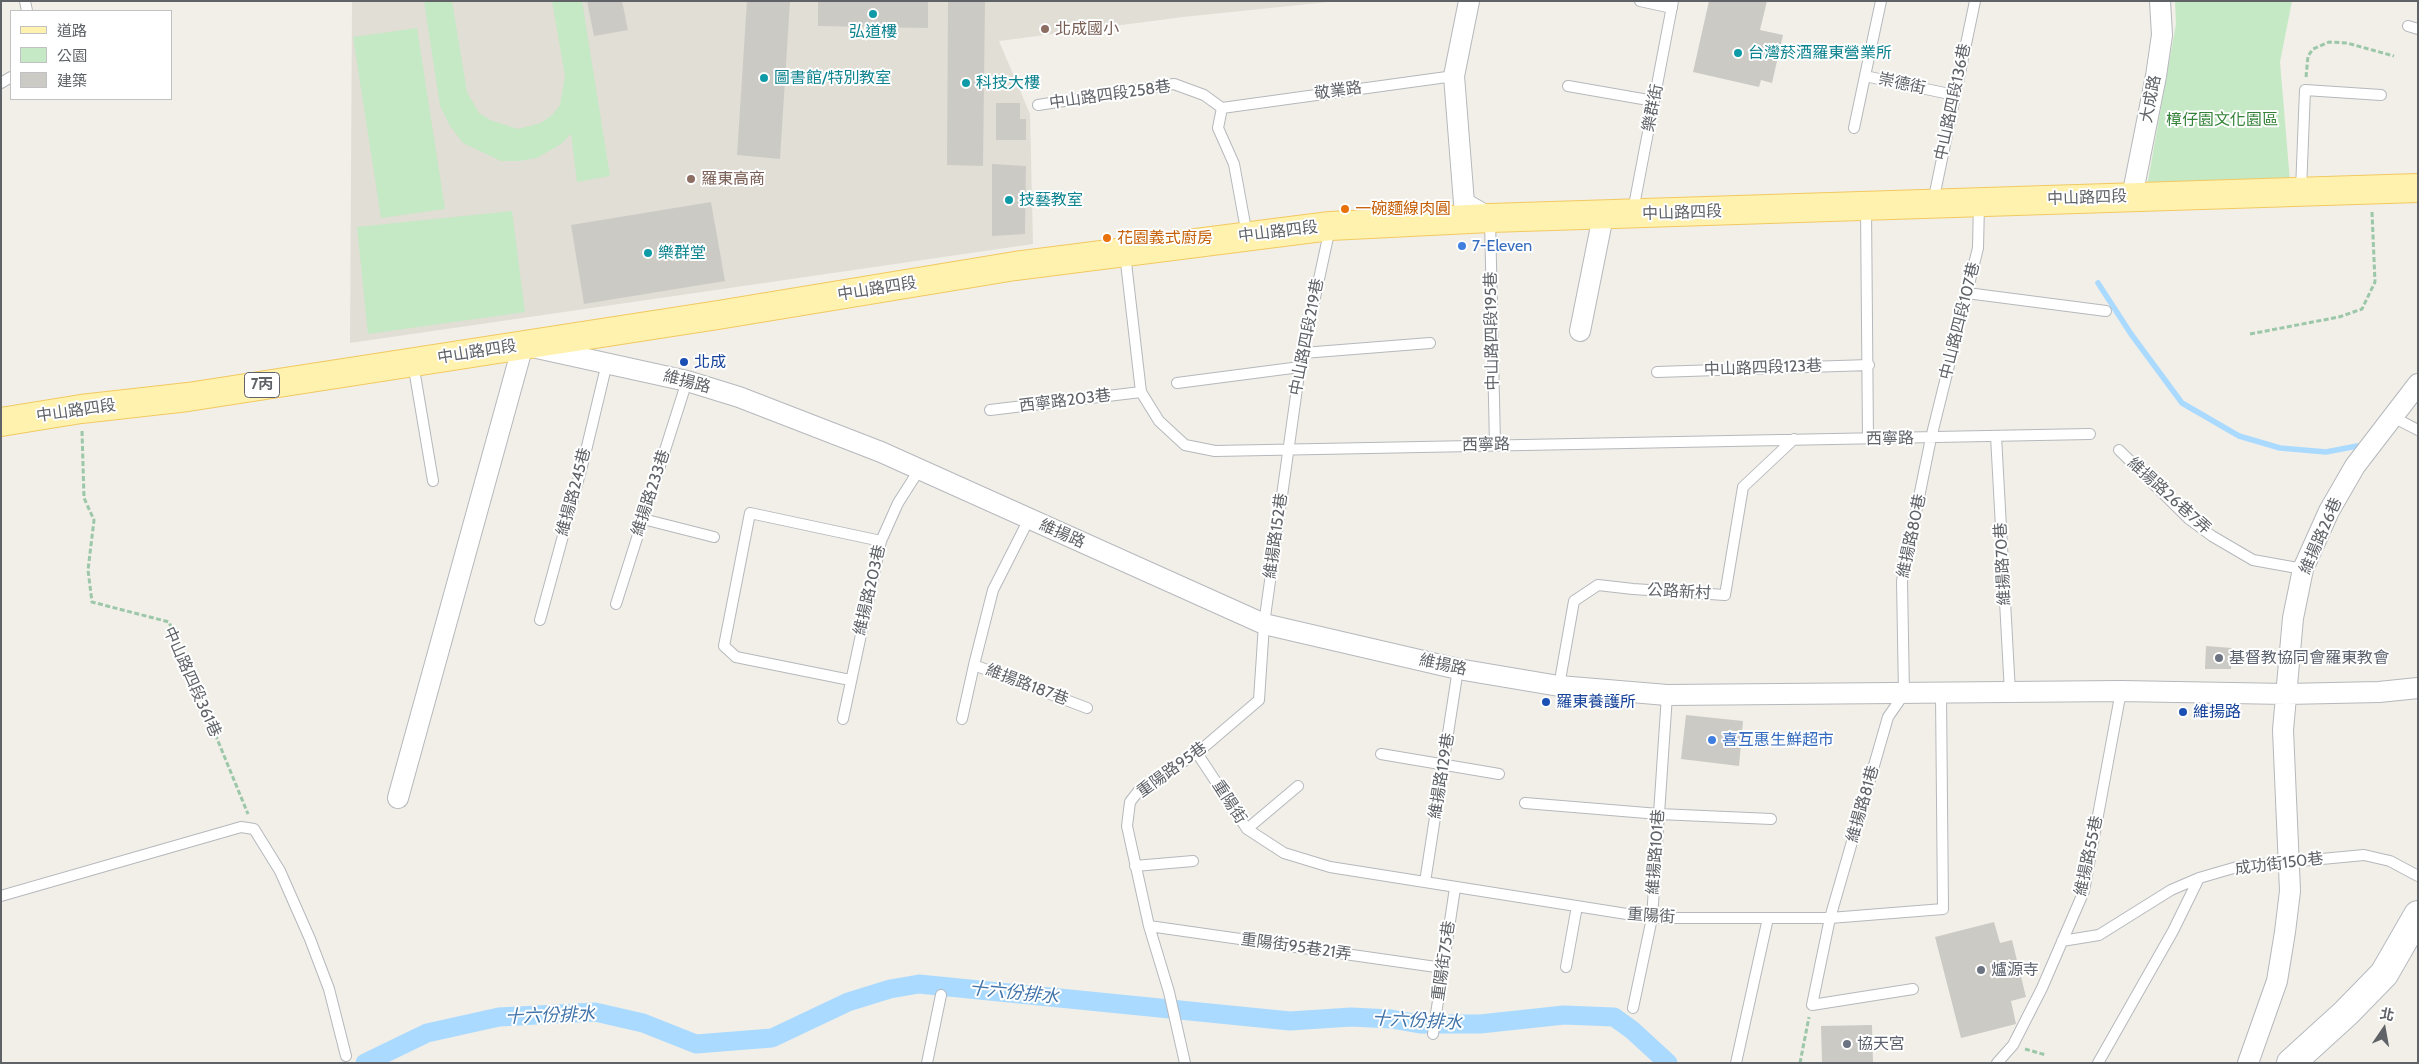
<!DOCTYPE html>
<html>
<head>
<meta charset="utf-8">
<style>
	body { margin:0 }
	#map { position:relative; width:2419px; height:1064px; overflow:hidden; background:#f1efe8; font-family:Cabin,"Noto Sans TC",sans-serif }
	canvas { display:block }
	.frame { position:absolute; inset:0; border:2px solid #5f6368; pointer-events:none }
	.legend { position:absolute; left:10px; top:10px; width:162px; height:90px; box-sizing:border-box; background:#fff; border:1px solid #bfc1c3; margin:0; padding:6px 9px; list-style:none; font-size:15px; color:#5f6368 }
	.legend li { display:flex; align-items:center; gap:10px; height:25px }
	.legend b { width:25px; border:1px solid #bfc1c3 }
	.north { position:absolute; left:2359px; top:1004px; width:50px; height:50px; -webkit-text-stroke:4px #fff; paint-order:stroke; rotate:12deg; font-size:14px; font-weight:700; line-height:20px; text-align:center; color:#5f6368 }
	.north::after { content:''; display:block; margin:auto; width:18px; height:22px; background:#5f6368; clip-path:polygon(50% 0,100% 100%,50% 72%,0 100%) }
</style>
</head>
<body>
<div id="map">
<canvas width="2419" height="1064"></canvas>
<div class="frame"></div>
<ul class="legend">
<li><b style="height:6px;background:#fff2af"></b>道路</li>
<li><b style="height:14px;background:#c5e8c5"></b>公園</li>
<li><b style="height:14px;background:#cccac5"></b>建築</li>
</ul>
<div class="north">北</div>
</div>
<script>
const c = document.querySelector('canvas').getContext('2d');
c.lineJoin = 'round';
function fillPath(path, color) { c.fillStyle = color; c.fill(path, 'evenodd'); }
const shape = rows => new Path2D(rows.map(r => 'M' + r).join(''));
function stroke(path, color, width, dash) { c.strokeStyle = color; c.lineWidth = width; c.lineCap = dash ? 'butt' : 'round'; c.setLineDash(dash || []); c.stroke(path); }
function label(font, color, halo, rows, align = 'center') {
  c.font = font + ' Cabin,"Noto Sans TC",sans-serif'; c.lineWidth = 4; c.setLineDash([]); c.textBaseline = 'middle'; c.strokeStyle = halo; c.fillStyle = color; for (const [text, x, y, turn = 0] of rows) {
    c.save(); c.translate(x, y); c.rotate((+turn || 0) * Math.PI / 180); c.textAlign = isNaN(turn) ? turn : align; if (halo) c.strokeText(text, 0, 0); c.fillText(text, 0, 0); c.restore();
  }
}
const education = shape([
	[352,1,1338,1,1183,17,999,41,1030,114,1033,244,350,343]
]);
const green = shape([
	[424,1,452,1,467,92,479,113,490,120,518,129,541,123,552,115,560,105,565,76,552,1,582,1,610,176,577,182,571,134,561,144,537,158,519,161,501,161,463,143,450,126,440,106],
	[2175,1,2292,1,2280,62,2290,182,2147,186,2176,24],
	[417,28,445,209,381,218,353,37],
	[512,211,525,312,368,334,357,227]
]);
const stream = shape([
	[2098,283,2131,334,2182,403,2239,436,2280,448,2326,452,2357,446]
]);
const canal = shape([
	[365,1063,427,1033,499,1017,595,1012,643,1023,696,1044,772,1038,848,1002,890,989,919,984,1290,1021,1351,1017,1391,1019,1420,1024,1480,1024,1564,1015,1614,1017,1632,1030,1668,1063]
]);
const building = shape([
	[587,1,622,1,628,30,594,36],
	[747,1,790,1,780,159,737,155],
	[818,1,928,1,928,28,818,26],
	[948,1,985,1,983,166,947,165],
	[1709,1,1767,1,1760,30,1783,35,1772,83,1761,80,1759,87,1693,72],
	[996,103,1020,103,1020,119,1026,119,1026,140,996,140],
	[992,164,1026,166,1025,234,992,236],
	[711,202,725,281,584,304,571,225],
	[2206,646,2232,648,2231,669,2205,669],
	[1686,715,1743,721,1739,766,1681,759],
	[1994,922,2000,943,2012,940,2026,997,2011,1001,2016,1024,1961,1038,1935,937],
	[1872,1025,1873,1063,1822,1063,1821,1026]
]);
const path = shape([
	[2306,77,2308,56,2313,49,2329,42,2347,43,2394,56],
	[2250,334,2339,317,2362,309,2375,282,2372,212],
	[82,431,84,498,94,520,88,570,92,602,169,622,248,814],
	[2025,1049,2046,1055],
	[1800,1063,1809,1017]
]);
const lane = shape([
	[25,1,27,11],
	[1640,1,1672,8],
	[1881,1,1865,76,1954,95],
	[2408,26,2418,29],
	[1,83,11,77],
	[1568,86,1654,101],
	[1038,105,1174,84,1204,95,1222,108],
	[1222,108,1454,76],
	[1222,108,1218,128,1234,164,1247,235],
	[1854,128,1865,76],
	[2301,190,2305,90,2381,95],
	[1933,202,1975,1],
	[1866,208,1868,439],
	[1633,211,1673,1],
	[1490,219,1495,445],
	[1125,254,1141,392,1159,421,1185,445,1215,451,2090,434],
	[1967,293,2106,311],
	[1303,353,1430,343],
	[413,363,433,481],
	[1657,372,1869,365],
	[1177,383,1300,367],
	[990,410,1141,392],
	[2391,416,2418,430],
	[1996,436,2010,693],
	[2119,450,2189,519,2212,536,2253,560,2303,569],
	[643,519,714,537],
	[1029,519,993,590,974,665,1087,708],
	[616,604,687,381],
	[540,620,584,459,607,363],
	[850,680,736,657,724,646,750,513,881,541],
	[1559,686,1574,601,1598,585,1633,589,1725,595,1743,487,1794,439],
	[843,719,881,541,898,503,919,470],
	[962,719,974,665],
	[1197,753,1247,829,1284,853,1330,867,1652,918,1830,918,1943,909,1941,694],
	[1381,754,1499,774],
	[1525,803,1659,814,1771,819],
	[1247,829,1298,786],
	[1135,866,1193,861],
	[1425,882,1458,669],
	[1,896,241,827,254,829,280,871,310,939,329,989,346,1056],
	[1149,926,1443,968],
	[2062,941,2099,935,2171,890,2199,878,2237,867,2364,855,2390,861,2418,876],
	[1566,967,1577,906],
	[1913,989,1812,1005,1830,918,1888,717,1904,694,1902,581,1931,438,1978,248,1979,203],
	[1633,1008,1652,918,1667,695],
	[1433,1034,1455,888],
	[927,1063,941,995],
	[1185,1063,1169,992,1149,926,1127,826,1130,802,1140,789,1197,753,1259,700,1264,624,1300,367,1330,228],
	[1736,1063,1768,918],
	[1997,1063,2013,1045,2042,988,2084,891,2121,691],
	[2098,1063,2173,931,2199,878]
]);
const street = shape([
	[1469,1,1454,76,1464,203,1490,218],
	[2132,197,2156,76,2162,35,2160,1],
	[1580,331,1603,216],
	[398,798,523,345,687,381,739,397,881,452,1264,624,1458,669,1559,686,1667,695,2121,691,2286,694,2379,692,2418,688],
	[2248,1063,2277,981,2285,932,2290,891,2283,730,2293,618,2303,569,2329,511,2355,466,2418,384]
]);
const secondary = shape([
	[2291,1063,2346,1013,2384,974,2418,915]
]);
const primary = shape([
	[1,422,81,409,188,397,718,315,1015,266,1330,226,1490,218,2418,188]
]);
const markers = [
	[873,14,5,"#0f9aa8"],
	[1045,29,5,"#8d6e63"],
	[1738,53,5,"#0f9aa8"],
	[764,78,5,"#0f9aa8"],
	[966,83,5,"#0f9aa8"],
	[691,179,5,"#8d6e63"],
	[1009,200,5,"#0f9aa8"],
	[1345,209,5,"#e8710a"],
	[1107,238,5,"#e8710a"],
	[1462,246,5,"#3f7fe0"],
	[648,253,5,"#0f9aa8"],
	[684,362,5,"#1a4fb4"],
	[2219,658,5,"#6b7280"],
	[1546,702,5,"#1a4fb4"],
	[2183,712,5,"#1a4fb4"],
	[1712,740,5,"#3f7fe0"],
	[1981,970,5,"#6b7280"],
	[1847,1044,5,"#6b7280"]
];
const shields = [
	[262,385,35]
];
const shieldNames = [
	["7丙",262,385]
];
const educationNames = [
	["北成國小",1055,29],
	["羅東高商",701,179]
];
const cultureNames = [
	["弘道樓",873,32,"center"],
	["台灣菸酒羅東營業所",1748,53],
	["圖書館/特別教室",774,78],
	["科技大樓",976,83],
	["技藝教室",1019,200],
	["樂群堂",658,253]
];
const streetNames = [
	["崇德街",1902,84,12],
	["敬業路",1338,91,-8],
	["中山路四段258巷",1110,95,-8],
	["大成路",2151,99,-79],
	["中山路四段136巷",1953,102,-78],
	["樂群街",1653,108,-79],
	["中山路四段",2087,198,-2],
	["中山路四段",1682,213,-2],
	["中山路四段",1278,232,-7],
	["中山路四段",877,289,-9],
	["中山路四段107巷",1960,321,-76],
	["中山路四段195巷",1492,331,-91],
	["中山路四段219巷",1307,337,-79],
	["中山路四段",477,352,-9],
	["中山路四段123巷",1763,368,-2],
	["維揚路",687,382,15],
	["西寧路203巷",1065,401,-7],
	["中山路四段",76,411,-8],
	["西寧路",1890,439,-1],
	["西寧路",1486,445,-1],
	["維揚路245巷",574,492,-75],
	["維揚路233巷",651,493,-72],
	["維揚路26巷7弄",2169,496,42],
	["維揚路",1062,534,24],
	["維揚路152巷",1276,536,-82],
	["維揚路80巷",1912,536,-78],
	["維揚路26巷",2321,536,-66],
	["維揚路70巷",2003,564,-93],
	["維揚路203巷",870,590,-77],
	["公路新村",1679,592,3],
	["維揚路",1443,665,12],
	["中山路四段361巷",192,682,66],
	["維揚路187巷",1027,685,21],
	["重陽路95巷",1172,770,-36],
	["維揚路129巷",1442,776,-81],
	["重陽街",1229,802,57],
	["維揚路81巷",1863,804,-74],
	["維揚路101巷",1656,852,-86],
	["維揚路55巷",2089,856,-78],
	["成功街150巷",2279,864,-7],
	["重陽街",1651,916,4],
	["重陽街95巷21弄",1296,947,8],
	["重陽街75巷",1444,961,-82]
];
const parkNames = [
	["樟仔園文化園區",2222,120]
];
const foodNames = [
	["一碗麵線肉圓",1355,209],
	["花園義式廚房",1117,238]
];
const shopNames = [
	["7-Eleven",1472,246],
	["喜互惠生鮮超市",1722,740]
];
const transitNames = [
	["北成",694,362],
	["羅東養護所",1556,702],
	["維揚路",2193,712]
];
const worshipNames = [
	["基督教協同會羅東教會",2229,658],
	["爐源寺",1991,970],
	["協天宮",1857,1044]
];
const waterNames = [
	["十六份排水",1014,993,6],
	["十六份排水",550,1016,-2],
	["十六份排水",1417,1021,3]
];
fillPath(education, '#e1ded6');
fillPath(green, '#c5e8c5');
stroke(stream, '#aadaff', 5.5);
stroke(canal, '#aadaff', 19);
fillPath(building, '#cccac5');
stroke(lane, '#b5b8bc', 12);
stroke(street, '#b5b8bc', 22);
stroke(secondary, '#b6babf', 30);
stroke(primary, '#f2c960', 30);
stroke(path, '#9cc7a9', 3, [5, 2.5]);
stroke(lane, '#fff', 10);
stroke(street, '#fff', 20);
stroke(secondary, '#fff', 28);
stroke(primary, '#fff2af', 28);
for (const [x, y, r, color] of markers) { const dot = new Path2D(); dot.arc(x, y, r, 0, 2 * Math.PI); c.fillStyle = color; c.fill(dot); stroke(dot, '#fff', 2); }
for (const [x, y, w] of shields) { const box = new Path2D(); box.roundRect(x - w / 2, y - 12.5, w, 25, 4); c.fillStyle = '#fff'; c.fill(box); stroke(box, '#5f6368', 1); }
label('bold 15px', '#5f6368', null, shieldNames);
label('16px', '#785e54', '#fff', educationNames, 'left');
label('16px', '#0d838f', '#fff', cultureNames, 'left');
label('16px', '#5f6368', '#fff', streetNames);
label('16px', '#348238', '#fff', parkNames);
label('16px', '#c56008', '#fff', foodNames, 'left');
label('16px', '#366cbe', '#fff', shopNames, 'left');
label('16px', '#164399', '#fff', transitNames, 'left');
label('16px', '#5b616d', '#fff', worshipNames, 'left');
label('italic 18px', '#4174aa', '#fff', waterNames);
</script>
</body>
</html>
